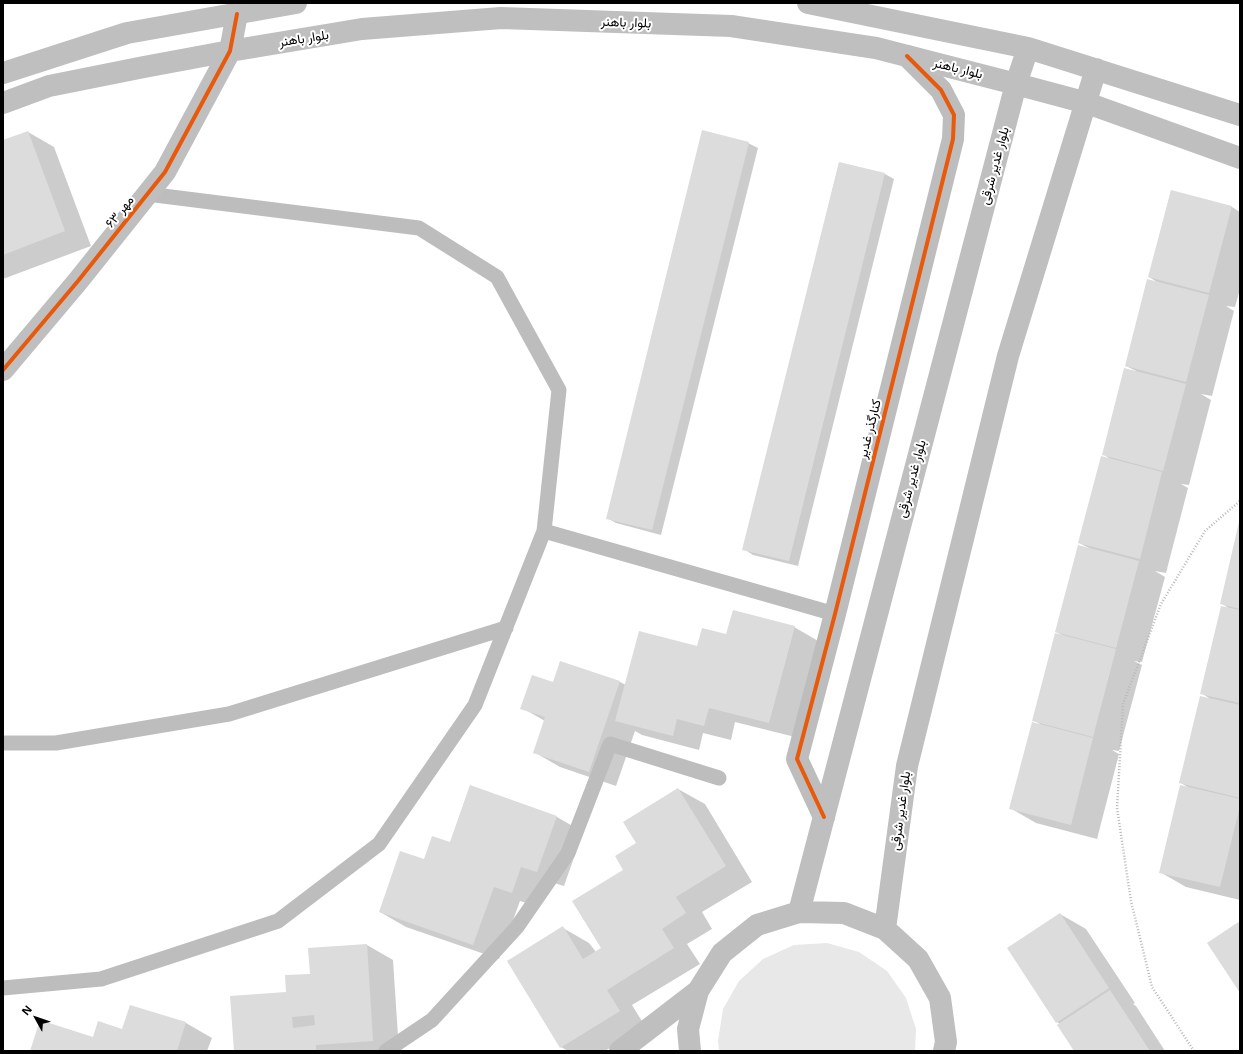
<!DOCTYPE html>
<html>
<head>
<meta charset="utf-8">
<style>
	body { margin:0 }
	#map { position:relative; width:1243px; height:1054px; overflow:hidden; background:#fff; font-family:"Open Sans",sans-serif }
	canvas { display:block }
	.frame { position:absolute; inset:0; border:4px solid #000; pointer-events:none }
	.north { position:absolute; left:16px; top:998px; width:40px; height:40px; -webkit-text-stroke:3px #fff; paint-order:stroke; rotate:310deg; font-size:11px; font-weight:700; line-height:16px; text-align:center; color:#000 }
	.north::after { content:''; display:block; margin:auto; width:14px; height:18px; background:#000; clip-path:polygon(50% 0,100% 100%,50% 72%,0 100%) }
</style>
</head>
<body>
<div id="map">
<canvas width="1243" height="1054"></canvas>
<div class="frame"></div>
<div class="north">N</div>
</div>
<script>
const c = document.querySelector('canvas').getContext('2d');
c.lineJoin = 'round';
function fillPath(path, color) { c.fillStyle = color; c.fill(path, 'evenodd'); }
const shape = rows => new Path2D(rows.map(r => 'M' + r).join(''));
function stroke(path, color, width, dash) { c.strokeStyle = color; c.lineWidth = width; c.lineCap = dash ? 'butt' : 'round'; c.setLineDash(dash || []); c.stroke(path); }
function label(font, color, halo, rows, align = 'center') {
  c.font = font + ' "Open Sans",Vazirmatn,sans-serif'; c.lineWidth = 4; c.setLineDash([]); c.textBaseline = 'middle'; c.strokeStyle = halo; c.fillStyle = color; for (const [text, x, y, turn = 0] of rows) {
    c.save(); c.translate(x, y); c.rotate((+turn || 0) * Math.PI / 180); c.textAlign = isNaN(turn) ? turn : align; if (halo) c.strokeText(text, 0, 0); c.fillText(text, 0, 0); c.restore();
  }
}
const green = shape([
	[827,943,859,952,887,971,906,998,916,1029,915,1051,719,1051,718,1041,723,1009,739,981,763,959,794,945]
]);
const shadow = shape([
	[28,132,54,147,91,246,3,279,3,141],
	[748,143,758,148,661,535,616,523,607,518],
	[839,163,885,174,894,179,798,566,753,555,744,549],
	[1171,191,1232,207,1240,212,1240,289,1235,307,1226,306,1234,311,1212,396,1201,394,1211,400,1189,485,1181,484,1188,488,1166,573,1155,571,1165,577,1142,662,1134,661,1142,665,1119,751,1112,750,1119,754,1097,839,1036,823,1010,808,1040,724,1033,720,1064,636,1056,632,1089,548,1079,543,1110,459,1103,454,1136,371,1126,366,1157,282,1149,277],
	[1240,524,1240,900,1186,887,1160,872,1189,788,1181,783,1209,698,1201,693,1230,609,1221,603],
	[794,627,820,642,795,737,735,722,731,740,703,733,699,750,642,735,635,731,616,786,560,767,534,752,545,721,522,708,554,683,561,662,620,682,626,685,698,647,727,635],
	[470,786,557,817,583,832,564,886,547,881,538,907,520,901,499,959,406,927,380,912,424,860,450,843],
	[678,789,705,804,752,882,702,912,712,929,687,944,700,964,632,1005,645,1026,605,1051,568,1051,561,1047,563,928,589,943,596,952,602,948,624,870,638,843],
	[1060,914,1086,929,1135,1003,1133,1004,1136,1006,1165,1051,1075,1051,1060,1024,1057,1022],
	[367,945,393,960,399,1051,235,1051,287,993],
	[186,1023,212,1038,207,1051,31,1051,94,1038]
]);
const building = shape([
	[702,130,749,142,652,530,606,519],
	[28,131,65,231,3,255,3,140],
	[839,162,885,173,789,561,742,550],
	[1171,190,1232,206,1209,293,1148,277],
	[1147,279,1209,295,1186,382,1125,366],
	[1124,368,1186,384,1163,471,1102,455],
	[1101,456,1162,472,1140,559,1078,543],
	[1239,522,1240,523,1240,609,1220,604],
	[1078,545,1139,561,1116,648,1055,632],
	[1221,606,1240,610,1240,703,1200,694],
	[733,610,795,626,769,723,709,708,704,726,677,719,673,736,615,721,639,631,697,646,702,628,726,634],
	[1055,633,1116,649,1093,737,1032,721],
	[560,661,620,681,589,772,533,753,545,717,520,709,532,675,553,682],
	[1200,696,1240,705,1240,798,1179,783],
	[1032,722,1093,738,1071,825,1009,809],
	[470,785,557,816,537,872,521,867,512,893,494,887,473,945,379,912,400,851,424,859,432,836,450,842],
	[1180,785,1240,799,1240,806,1220,887,1159,873],
	[678,788,726,866,676,897,686,913,662,929,674,948,607,990,620,1011,560,1048,507,961,563,926,583,959,601,948,572,901,623,870,615,856,636,843,623,822],
	[1060,913,1109,988,1056,1023,1007,948],
	[1240,921,1240,993,1207,943],
	[367,944,373,1041,316,1045,316,1051,234,1051,230,996,286,992,285,975,310,974,308,948],
	[314,1015,315,1025,293,1028,292,1017],
	[1110,990,1150,1051,1074,1051,1057,1025],
	[130,1005,186,1022,177,1051,30,1051,40,1020,93,1037,98,1021,122,1029]
]);
const path = shape([
	[1194,1051,1152,987,1131,901,1117,808,1123,704,1161,604,1205,531,1240,501]
]);
const lane = shape([
	[544,531,835,614],
	[3,743,56,743,229,714,506,628],
	[3,988,101,979,278,921,379,844,475,705,544,531,559,390,497,277,419,228,147,194],
	[386,1051,432,1020,517,927,568,853,610,744,719,778]
]);
const street = shape([
	[824,817,797,759,835,614,953,139,954,115,941,90,907,56]
]);
const secondary = shape([
	[808,3,1028,48,1240,115],
	[3,73,127,33,296,3],
	[3,103,49,86,144,67,230,51,362,29,501,18,731,26,876,48,1016,84,1087,103,1240,158],
	[3,370,78,281,165,172,230,51,237,14],
	[799,912,1016,84,1028,48],
	[885,929,907,766,1008,356,1096,69],
	[620,1051,698,991],
	[690,1051,688,1029,698,991,722,953,757,925,799,912,844,913,885,929,918,959,940,998,946,1042,944,1051]
]);
const cycleway = shape([
	[3,370,78,281,165,172,230,51,237,14],
	[824,817,797,759,835,614,953,139,954,115,941,90,907,56]
]);
const streetNames = [
	["بلوار باهنر",626,23,2],
	["بلوار باهنر",304,39,-9],
	["بلوار باهنر",958,69,14],
	["بلوار غدیر شرقی",995,166,-75],
	["مهر ۶۳",120,212,-51],
	["کنارگذر غدیر",870,429,-76],
	["بلوار غدیر شرقی",912,479,-75],
	["بلوار غدیر شرقی",901,811,-82]
];
fillPath(green, '#e8e8e8');
fillPath(shadow, '#0003');
fillPath(building, '#dcdcdc');
stroke(path, '#b8b8b8', 2.5, [1, 2]);
stroke(lane, '#bdbdbd', 15);
stroke(street, '#bdbdbd', 22);
stroke(secondary, '#bfbfbf', 22);
stroke(cycleway, '#e8590c', 4);
label('13px', '#000', '#fff', streetNames);
</script>
</body>
</html>
